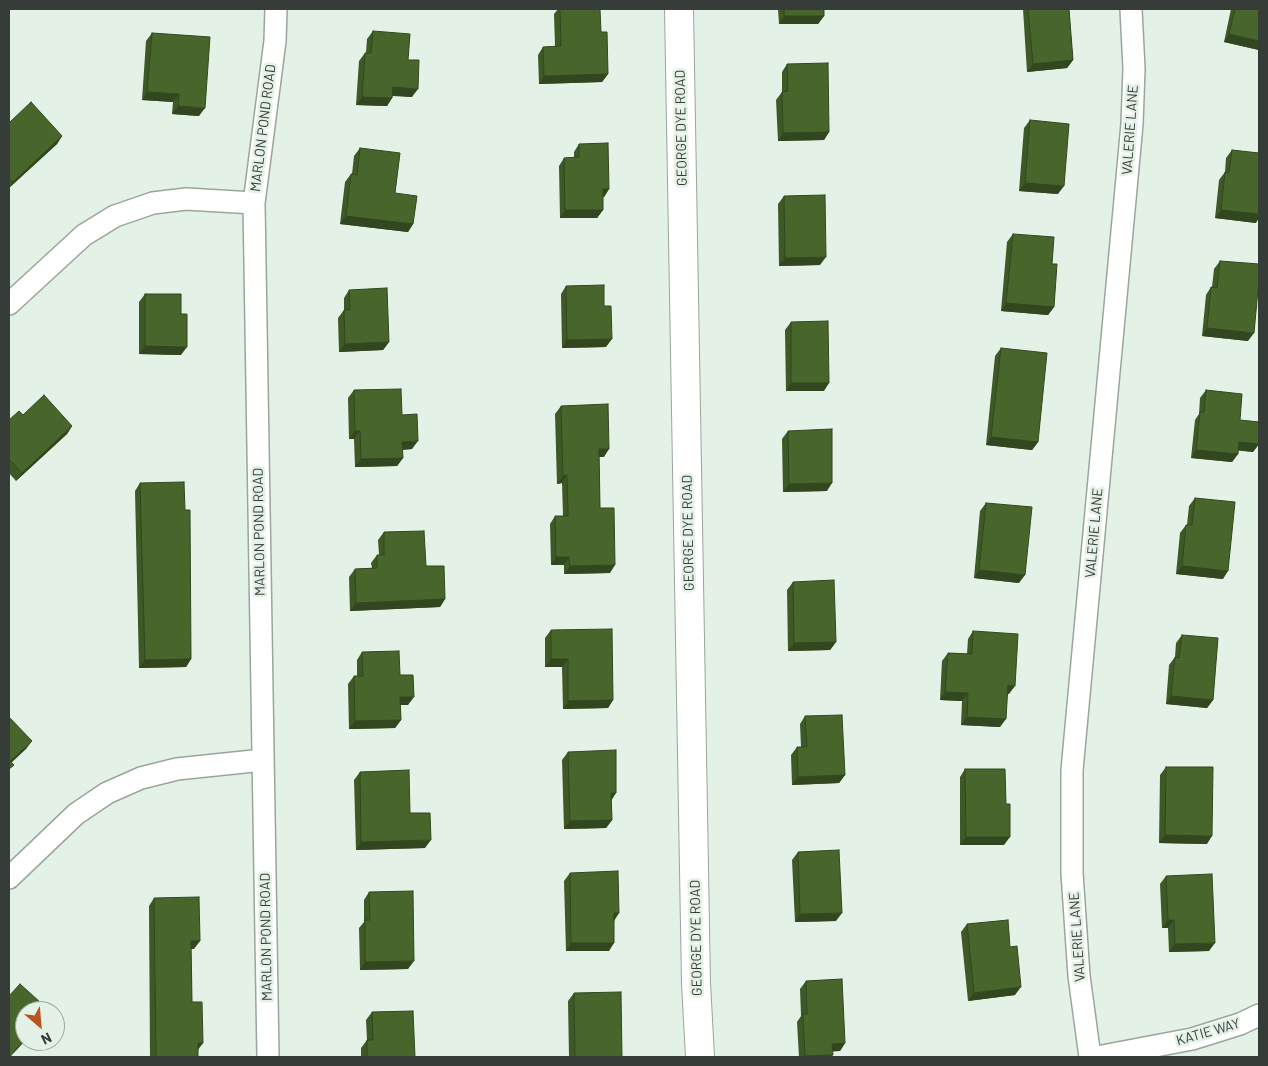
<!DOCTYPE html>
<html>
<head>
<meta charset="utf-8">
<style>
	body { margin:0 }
	#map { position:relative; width:1268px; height:1066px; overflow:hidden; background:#e3f1e7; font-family:Barlow,sans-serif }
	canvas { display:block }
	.frame { position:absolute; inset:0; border:10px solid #363c37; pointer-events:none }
	.north { position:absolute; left:15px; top:1001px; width:50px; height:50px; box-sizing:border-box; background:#e3f1e7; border:1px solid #9ea9a1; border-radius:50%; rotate:153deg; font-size:14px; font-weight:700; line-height:20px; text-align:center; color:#363c37 }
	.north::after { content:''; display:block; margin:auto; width:18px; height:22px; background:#b9561f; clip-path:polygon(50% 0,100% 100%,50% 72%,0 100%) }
</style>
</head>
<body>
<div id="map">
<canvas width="1268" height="1066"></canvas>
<div class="frame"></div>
<div class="north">N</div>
</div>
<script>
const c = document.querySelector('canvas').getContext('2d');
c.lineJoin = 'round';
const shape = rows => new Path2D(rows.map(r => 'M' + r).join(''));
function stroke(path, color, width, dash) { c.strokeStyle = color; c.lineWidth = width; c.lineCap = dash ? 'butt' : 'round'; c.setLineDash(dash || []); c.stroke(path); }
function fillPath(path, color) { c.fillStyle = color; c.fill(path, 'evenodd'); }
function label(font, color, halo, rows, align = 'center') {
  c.font = font + ' Barlow,sans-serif'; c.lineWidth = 5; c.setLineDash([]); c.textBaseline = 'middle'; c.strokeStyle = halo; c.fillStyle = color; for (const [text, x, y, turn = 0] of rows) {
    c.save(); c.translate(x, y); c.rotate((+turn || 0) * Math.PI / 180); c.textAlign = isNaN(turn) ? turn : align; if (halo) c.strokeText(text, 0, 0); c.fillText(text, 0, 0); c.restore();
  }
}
const minor = shape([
	[9,304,84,235,115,216,153,203,186,199,254,203],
	[9,878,76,814,107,793,141,778,177,769,263,760],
	[268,1057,254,203,275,41,276,9],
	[1090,1057,1079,976,1072,873,1072,770,1132,124,1134,69,1131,9],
	[1097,1057,1192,1039,1240,1024,1259,1015]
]);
const tertiary = shape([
	[679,9,696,983,700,1057]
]);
const wall = shape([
	[558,9,560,9,601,32,608,74,602,82,539,84,538,55,543,47,555,46,554,14],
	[778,9,824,9,824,16,818,24,779,24],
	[1023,9,1069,9,1073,60,1067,68,1027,72],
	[1231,9,1259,9,1259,50,1224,42],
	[373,31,408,60,412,97,392,96,392,98,387,106,356,105,359,61,365,53,366,53,367,39],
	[152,33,199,116,172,114,173,102,142,100,146,41],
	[787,64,829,132,824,140,778,141,776,100,782,92,782,72],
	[1030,120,1058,194,1019,191,1024,128],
	[9,123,62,136,57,144,9,188],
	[579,144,609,189,604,197,603,197,603,210,597,218,560,218,559,166,564,158,574,157,574,152],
	[360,148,395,193,413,224,408,232,340,224,345,182,351,174,352,174,354,156],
	[1232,150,1256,223,1215,218,1219,180,1225,172,1226,158],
	[784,196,820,265,779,266,778,204],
	[1013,234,1052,264,1054,307,1048,315,1001,311,1007,242],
	[1220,261,1248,341,1202,336,1206,295,1211,287,1212,287,1214,269],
	[566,286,604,306,606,347,562,348,561,294],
	[349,290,389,342,383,350,339,352,338,318,344,310,344,298],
	[145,294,181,355,139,354,139,302],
	[791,322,824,391,786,391,785,330],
	[1001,348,1038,442,1032,450,986,445,995,356],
	[354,390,402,415,412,449,402,450,403,458,397,466,355,467,354,439,349,439,348,398],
	[1206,390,1240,420,1259,444,1253,452,1238,450,1238,454,1232,462,1191,458,1195,420,1199,414,1200,398],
	[561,406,604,457,599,457,600,508,610,573,564,574,564,565,551,565,550,524,555,516,563,516,562,483,557,484,555,414],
	[23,415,72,426,67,434,16,481,9,473,9,420],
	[788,431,827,491,783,492,782,439],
	[140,483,191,659,186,667,139,668,135,491],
	[1195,498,1223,579,1176,574,1180,533,1186,525,1187,525,1189,506],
	[986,503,1019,583,974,578,980,511],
	[384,532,426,566,445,599,440,607,350,611,349,577,355,569,372,568,371,563,377,555,379,555,378,540],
	[793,582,836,642,830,650,788,651,787,590],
	[551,630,613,700,608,708,563,709,562,667,545,667,545,638],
	[973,631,1009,694,1007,694,1000,727,961,725,962,701,940,700,942,661,948,653,967,654,968,639],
	[1182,635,1213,700,1207,708,1166,704,1169,665,1175,657,1176,643],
	[362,652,400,675,408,705,400,705,401,720,395,728,349,729,348,684,354,676,357,676,357,660],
	[805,716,845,775,839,783,792,785,791,755,797,747,801,747,800,724],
	[568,752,611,800,612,820,606,828,564,829,562,760],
	[1166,767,1207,844,1159,843,1160,775],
	[965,769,1006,804,1004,845,960,845,960,777],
	[360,772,410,813,425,848,356,850,354,780],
	[798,852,836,921,795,922,792,860],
	[570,873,614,921,609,951,566,951,564,881],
	[1166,876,1209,951,1169,952,1168,928,1162,928,1160,884],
	[369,892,408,969,360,970,359,928,364,922,364,900],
	[154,898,194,949,191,949,192,1002,203,1043,198,1049,198,1057,150,1057,149,906],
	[967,924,1010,947,1015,995,968,1001,961,932],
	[806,981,845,1043,840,1051,833,1051,831,1057,799,1057,797,1022,801,1016,800,989],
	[574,993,622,1057,569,1057,568,1001],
	[372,1012,415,1057,361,1057,361,1048,367,1040,366,1020]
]);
const shadedWall = shape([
	[784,16,824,16,818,24,779,24],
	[1229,34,1259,41,1259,50,1224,42],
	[1073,60,1067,68,1027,72,1033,64],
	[608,74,602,82,539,84,544,76],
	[393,87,418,89,412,97,387,95],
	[147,92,179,94,173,102,142,100],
	[362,97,392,98,387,106,356,105],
	[178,106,205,108,199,116,172,114],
	[829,132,824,140,778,141,783,133],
	[62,136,57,144,9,188,13,182],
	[1025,183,1064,186,1058,194,1019,191],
	[603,189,609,189,604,197,597,197],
	[565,210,603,210,597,218,560,218],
	[1221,210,1259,214,1259,218,1256,223,1215,218],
	[346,216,413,224,408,232,340,224],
	[826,257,820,265,779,266,785,258],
	[1006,303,1054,307,1048,315,1001,311],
	[1207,328,1254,333,1248,341,1202,336],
	[612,339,606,347,562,348,567,340],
	[389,342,383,350,339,352,345,344],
	[145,346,187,347,181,355,139,354],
	[791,383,829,383,824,391,786,391],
	[72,426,67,434,16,481,22,473],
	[355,431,360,431,354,439,349,439],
	[991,437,1038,442,1032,450,986,445],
	[418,441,412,449,397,450,402,442],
	[1239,442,1259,444,1253,452,1233,450],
	[599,449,609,449,604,457,593,457],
	[1196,450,1238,454,1232,462,1191,458],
	[403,458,397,466,355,467,361,459],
	[567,475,562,483,557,484,563,476],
	[832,483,827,491,783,492,789,484],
	[556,557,569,557,564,565,551,565],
	[615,565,610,573,564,574,570,566],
	[1182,566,1228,571,1223,579,1176,574],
	[979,570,1025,575,1019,583,974,578],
	[445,599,440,607,350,611,356,603],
	[836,642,830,650,788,651,794,643],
	[191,659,186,667,139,668,145,660],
	[551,659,568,659,562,667,545,667],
	[1008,685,1015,686,1009,694,1002,693],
	[945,692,968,693,962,701,940,700],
	[1171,696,1213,700,1207,708,1166,704],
	[400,697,414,697,408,705,394,705],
	[613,700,608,708,563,709,568,701],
	[967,717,1006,719,1000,727,961,725],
	[401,720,395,728,349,729,355,721],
	[32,741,26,749,9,765,10,761],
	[845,775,839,783,792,785,798,777],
	[611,793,616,793,611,801],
	[612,820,606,828,564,829,570,821],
	[1165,835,1212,836,1207,844,1159,843],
	[966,837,1010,837,1004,845,960,845],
	[431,840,425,848,356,850,361,842],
	[614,913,619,913,614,921],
	[842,913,836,921,795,922,800,914],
	[1168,920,1174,920,1168,928,1162,928],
	[191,941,200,941,194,949,185,949],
	[571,943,614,943,609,951,566,951],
	[1215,943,1209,951,1169,952,1175,944],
	[414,961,408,969,360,970,365,962],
	[1021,987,1015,995,968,1001,974,993],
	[25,1039,25,1041,10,1057,9,1057],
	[198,1043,203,1043,197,1051],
	[845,1043,840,1051,827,1052,832,1044],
	[833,1055,831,1057,804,1057,805,1056]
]);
const building = shape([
	[560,9,600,9,601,32,607,32,608,74,544,76,543,47,561,46,560,9],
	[784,9,824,9,824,16,784,16,784,9],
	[1028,9,1069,9,1073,60,1033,64,1028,9],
	[1235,9,1259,9,1259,41,1229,34,1235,9],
	[373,31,410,34,408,60,419,60,418,89,393,87,392,98,362,97,365,53,371,53,373,31],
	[152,33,210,37,205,108,178,106,179,94,147,92,152,33],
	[828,63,829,132,783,133,782,92,788,91,787,64,828,63],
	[31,102,62,136,13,182,9,178,9,123,31,102],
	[1030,120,1069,124,1064,186,1025,183,1030,120],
	[608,143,609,189,603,189,603,210,565,210,564,158,579,157,579,144,608,143],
	[360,148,400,153,395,193,417,196,413,224,346,216,351,174,357,175,360,148],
	[1232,150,1259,153,1259,214,1221,210,1225,172,1229,172,1232,150],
	[825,195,826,257,785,258,784,196,825,195],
	[1013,234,1054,237,1052,264,1057,264,1054,307,1006,303,1013,234],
	[1220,261,1259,264,1259,279,1254,333,1207,328,1211,287,1217,288,1220,261],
	[604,285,604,306,611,306,612,339,567,340,566,286,604,285],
	[387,288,389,342,345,344,344,310,350,310,349,290,387,288],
	[145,294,181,294,181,314,187,314,187,347,145,346,145,294],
	[828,321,829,383,791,383,791,322,828,321],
	[1001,348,1047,353,1038,442,991,437,1001,348],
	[401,389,402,415,417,414,418,441,402,442,403,458,361,459,360,431,355,431,354,390,401,389],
	[1206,390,1242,394,1240,420,1259,422,1259,444,1239,442,1238,454,1196,450,1200,412,1204,412,1206,390],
	[44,395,72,426,22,473,9,459,9,420,19,411,23,415,44,395],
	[608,404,609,449,599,449,600,508,614,508,615,565,570,566,569,557,556,557,555,516,568,516,567,475,563,476,561,406,608,404],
	[832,429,832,483,789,484,788,431,832,429],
	[184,482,185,510,190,510,191,659,145,660,140,483,184,482],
	[1195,498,1235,502,1228,571,1182,566,1186,525,1192,525,1195,498],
	[986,503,1032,507,1025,575,979,570,986,503],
	[424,531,426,566,444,566,445,599,356,603,355,569,377,568,377,555,384,555,384,532,424,531],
	[834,580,836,642,794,643,793,582,834,580],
	[612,629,613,700,568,701,568,659,551,659,551,630,612,629],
	[973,631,1018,634,1015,686,1008,685,1006,719,967,717,968,693,945,692,948,653,972,654,973,631],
	[1182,635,1218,638,1213,700,1171,696,1175,657,1179,658,1182,635],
	[399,651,400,675,413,675,414,697,400,697,401,720,355,721,354,676,363,676,362,652,399,651],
	[842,715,845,775,798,777,797,747,807,747,805,716,842,715],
	[9,717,32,741,10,761,14,765,9,769,9,717],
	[616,750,616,793,611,793,612,820,570,821,568,752,616,750],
	[1166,767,1213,767,1212,836,1165,835,1166,767],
	[965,769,1005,769,1006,804,1010,804,1010,837,966,837,965,769],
	[409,770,410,813,430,813,431,840,361,842,360,772,409,770],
	[839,850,842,913,800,914,798,852,839,850],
	[618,871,619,913,614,913,614,943,571,943,570,873,618,871],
	[1212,874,1215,943,1175,944,1174,920,1168,920,1166,876,1212,874],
	[413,891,414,961,365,962,365,920,370,920,369,892,413,891],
	[199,897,200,941,191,941,192,1002,202,1002,203,1043,198,1043,198,1057,156,1057,154,898,199,897],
	[1008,920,1010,947,1017,946,1021,987,974,993,967,924,1008,920],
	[842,979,845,1043,832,1044,833,1055,805,1056,803,1014,807,1014,806,981,842,979],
	[20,984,50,1011,25,1011,25,1039,9,1057,9,996,20,984],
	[621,992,622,1057,575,1057,574,993,621,992],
	[413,1011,415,1057,367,1057,367,1040,373,1040,372,1012,413,1011]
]);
const streetNames = [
	["MARLON POND ROAD",263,128,-83],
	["GEORGE DYE ROAD",681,128,-91],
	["VALERIE LANE",1130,130,-86],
	["MARLON POND ROAD",259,532,-91],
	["GEORGE DYE ROAD",688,533,-91],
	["VALERIE LANE",1094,533,-85],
	["MARLON POND ROAD",266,937,-91],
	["VALERIE LANE",1077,937,-94],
	["GEORGE DYE ROAD",696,938,-91],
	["KATIE WAY",1208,1032,-16]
];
stroke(minor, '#99a69c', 24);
stroke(tertiary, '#99a69c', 30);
stroke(minor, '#fff', 21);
stroke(tertiary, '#fff', 28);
fillPath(wall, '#3e5826');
fillPath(shadedWall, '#32471f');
fillPath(building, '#48662c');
stroke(building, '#32471f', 1);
label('14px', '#363c37', '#e3f1e7', streetNames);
</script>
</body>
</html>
